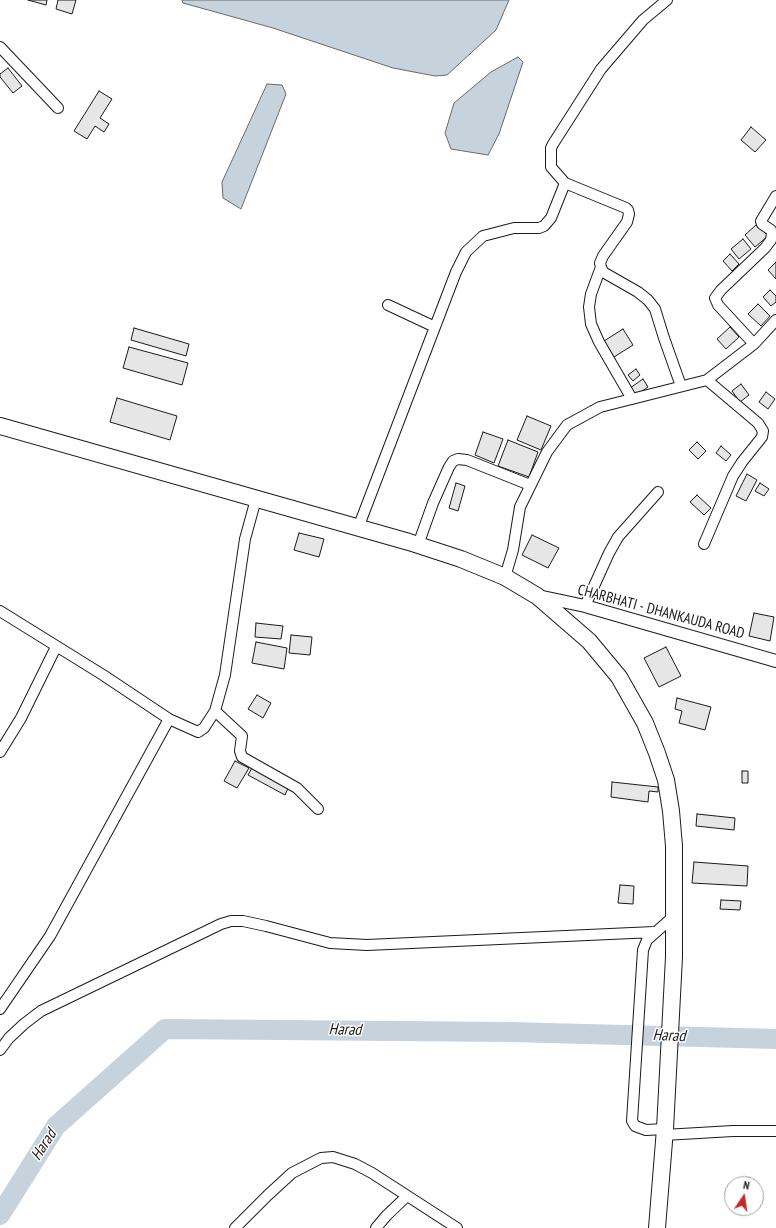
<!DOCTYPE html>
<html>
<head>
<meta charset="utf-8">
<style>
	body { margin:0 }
	#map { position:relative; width:776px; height:1228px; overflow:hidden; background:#fff; font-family:"PT Sans Narrow",sans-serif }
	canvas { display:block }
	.north { position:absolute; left:724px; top:1176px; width:40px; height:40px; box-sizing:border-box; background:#fff; border:1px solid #a3a3a3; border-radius:50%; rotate:13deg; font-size:11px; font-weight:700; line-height:16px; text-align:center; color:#1a1a1a }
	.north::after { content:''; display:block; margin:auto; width:14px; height:18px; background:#c62828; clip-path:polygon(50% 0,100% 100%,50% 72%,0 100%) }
</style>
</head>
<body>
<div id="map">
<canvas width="776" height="1228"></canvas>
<div class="north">N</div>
</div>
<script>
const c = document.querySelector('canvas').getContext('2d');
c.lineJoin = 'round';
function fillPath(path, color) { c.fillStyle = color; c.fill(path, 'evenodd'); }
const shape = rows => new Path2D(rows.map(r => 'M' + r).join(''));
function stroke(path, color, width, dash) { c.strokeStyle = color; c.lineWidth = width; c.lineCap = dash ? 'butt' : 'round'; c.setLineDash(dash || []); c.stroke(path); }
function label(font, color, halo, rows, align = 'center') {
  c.font = font + ' "PT Sans Narrow",sans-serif'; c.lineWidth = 3; c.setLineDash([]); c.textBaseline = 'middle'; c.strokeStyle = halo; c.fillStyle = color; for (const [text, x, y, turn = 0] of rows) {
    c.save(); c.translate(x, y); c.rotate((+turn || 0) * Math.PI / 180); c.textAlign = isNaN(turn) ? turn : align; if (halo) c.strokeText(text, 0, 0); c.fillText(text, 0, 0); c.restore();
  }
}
const water = shape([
	[182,0,509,0,496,30,447,75,435,76,393,68,273,28,183,3,182,0],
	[518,57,523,62,499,134,488,155,451,149,445,133,454,103,491,72,518,57],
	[267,84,282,85,286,94,241,209,223,198,222,182,267,84]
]);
const river = shape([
	[0,1215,56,1126,165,1029,510,1032,776,1039]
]);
const building = shape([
	[28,0,47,0,46,5,28,0],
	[58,0,76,0,72,14,56,9,58,0],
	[8,68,22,86,13,93,0,77,0,74,8,68],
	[99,91,112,99,100,118,109,124,104,132,95,126,87,139,74,131,99,91],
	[751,127,766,140,755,152,741,140,751,127],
	[757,224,768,236,755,247,745,235,757,224],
	[743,239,751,249,739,259,731,249,743,239],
	[730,254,739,264,732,271,723,261,730,254],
	[776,262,776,279,768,270,776,262],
	[770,290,776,296,776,302,771,306,763,297,770,290],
	[758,304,770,316,761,326,748,314,758,304],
	[730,327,739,337,726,349,717,339,730,327],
	[134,328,189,344,186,356,131,340,134,328],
	[623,329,633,345,614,357,604,341,623,329],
	[129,347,188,363,182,385,123,368,129,347],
	[636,369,640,375,633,381,628,375,636,369],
	[643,379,648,387,635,396,630,388,643,379],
	[741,384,749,395,740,402,732,391,741,384],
	[766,392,775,399,768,409,759,402,766,392],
	[117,398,177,416,170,440,110,422,117,398],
	[527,416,551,426,541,450,517,440,527,416],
	[483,432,503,439,494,463,475,455,483,432],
	[508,440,538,452,529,477,498,466,508,440],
	[697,442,706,451,698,459,689,450,697,442],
	[721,446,731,455,726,461,716,453,721,446],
	[747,474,757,480,746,501,736,496,747,474],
	[456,483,465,486,458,511,449,508,456,483],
	[760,483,769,489,764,496,755,491,760,483],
	[697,495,711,508,704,515,690,502,697,495],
	[299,533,324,539,319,557,294,550,299,533],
	[532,535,559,548,548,568,522,555,532,535],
	[754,613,774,617,770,641,749,636,754,613],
	[256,623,283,626,281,639,255,637,256,623],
	[291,635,312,637,310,655,289,653,291,635],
	[256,642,287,648,284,669,252,663,256,642],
	[666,647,681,676,659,687,644,658,666,647],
	[257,695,271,703,263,718,248,709,257,695],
	[677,698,711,707,705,730,679,723,682,711,675,709,677,698],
	[235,761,249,768,237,788,224,781,235,761],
	[253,766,289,786,285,795,248,775,253,766],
	[742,771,748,771,748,783,742,783,742,771],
	[612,782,658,787,658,792,649,791,648,802,611,797,612,782],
	[697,814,735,818,734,830,696,826,697,814],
	[694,862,748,866,747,886,692,883,694,862],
	[620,885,634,886,633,904,618,903,620,885],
	[721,900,741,901,740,910,720,909,721,900]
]);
const minor = shape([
	[0,47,58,108],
	[565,183,626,208,628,210,629,214,627,222,603,256,600,263,601,267,603,272,638,292,648,300,655,309,664,338,681,386],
	[601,267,591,294,589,307,591,324,599,342,632,399],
	[388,305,435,327],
	[754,344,718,305,715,298,721,290,765,248,771,240,772,233,771,230,762,224,761,221,776,196],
	[358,528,456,272,466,252,483,236,514,228,539,228,544,226,551,218,565,183,551,167,551,148,553,144,601,69,643,20,667,0],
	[704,544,733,476,742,462,762,437,763,431,758,423,707,380],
	[418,545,433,503,449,467,453,461,458,459,467,460,530,485],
	[505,577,513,550,520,507,547,452,567,425,600,407,707,380,754,344,776,320],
	[585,606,609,553,618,537,658,492],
	[0,611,103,675,169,719,198,732,204,728,215,711,225,675,245,539,256,499],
	[215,711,242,736,240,751,242,757,297,788,318,809],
	[0,752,21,718,56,647],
	[0,1009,50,936,169,719],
	[0,1050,9,1038,24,1024,41,1011,221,924,231,921,243,921,266,926,330,943,367,945,654,932],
	[665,1129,646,1130,635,1126,632,1121,643,950,647,940,674,916],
	[664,1135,733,1131,776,1131],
	[235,1228,268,1195,292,1173,321,1158,333,1157,355,1164,372,1173,457,1228],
	[376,1228,387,1215,407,1196]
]);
const tertiary = shape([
	[538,596,585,606,776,661]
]);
const primary = shape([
	[0,426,409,542,461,559,505,577,537,596,589,641,619,677,645,723,657,753,666,780,671,811,674,846,674,957,665,1129,657,1228]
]);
const streetNames = [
	["CHARBHATI - DHANKAUDA ROAD",661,612,15]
];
const waterNames = [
	["Harad",345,1030,1],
	["Harad",669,1036,2],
	["Harad",44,1145,-57]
];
fillPath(water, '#c6d2dc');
stroke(water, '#6a6a6a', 1);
stroke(river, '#c6d2dc', 20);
fillPath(building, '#e6e6e6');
stroke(building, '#1a1a1a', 1);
stroke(minor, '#1a1a1a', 12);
stroke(tertiary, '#1a1a1a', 14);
stroke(primary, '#1a1a1a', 18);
stroke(minor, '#fff', 10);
stroke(tertiary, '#fff', 12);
stroke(primary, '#fff', 16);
label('15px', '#1a1a1a', '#fff', streetNames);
label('italic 16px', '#1a1a1a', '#fff', waterNames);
</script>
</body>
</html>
